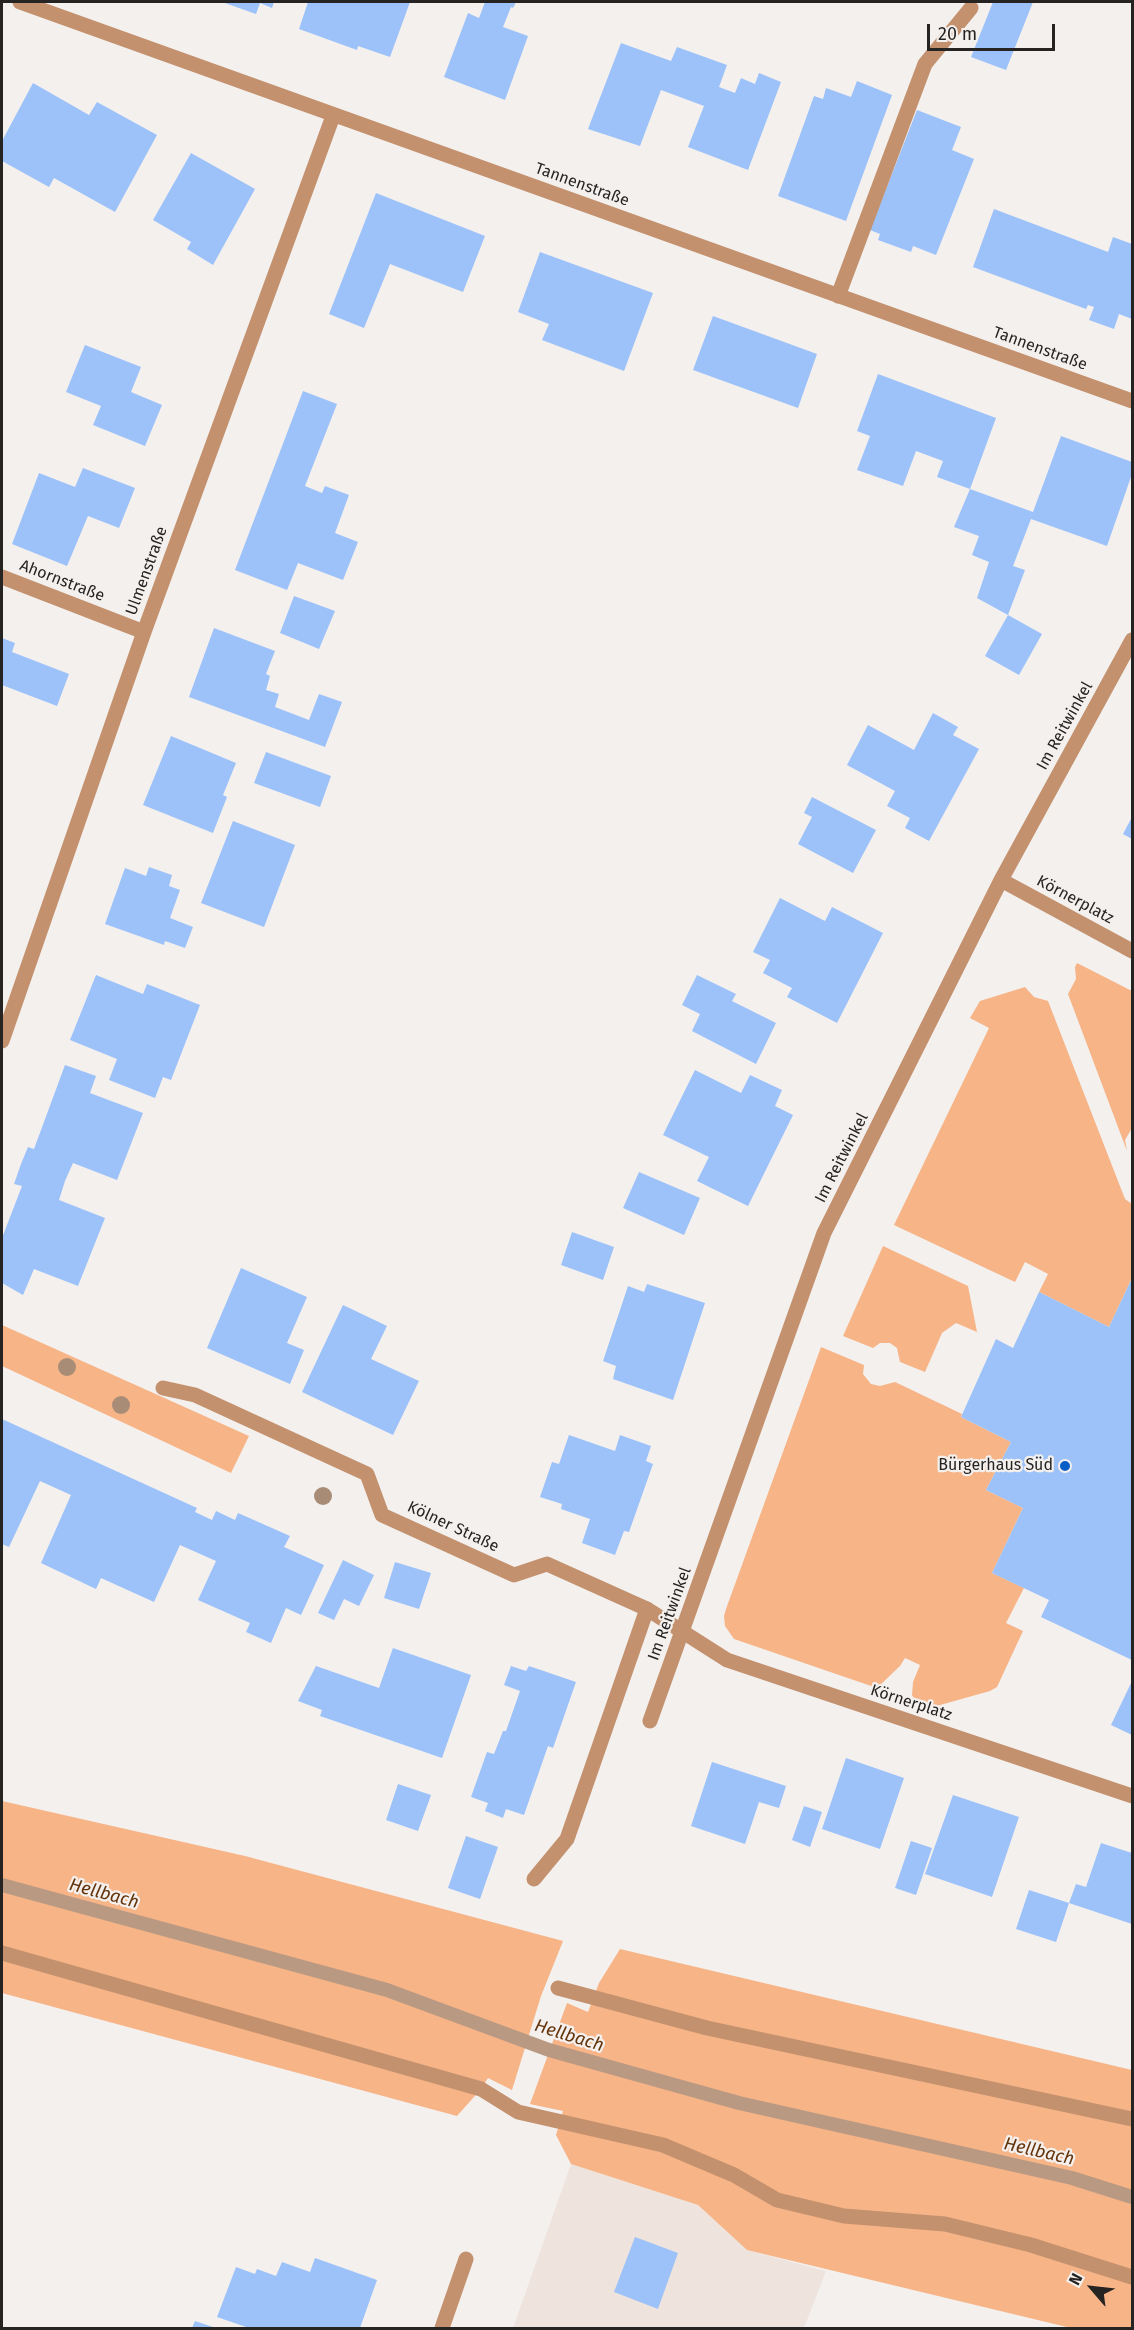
<!DOCTYPE html>
<html>
<head>
<meta charset="utf-8">
<style>
	body { margin:0 }
	#map { position:relative; width:1134px; height:2330px; overflow:hidden; background:#f4f0ee; font-family:"Fira Sans",sans-serif }
	canvas { display:block }
	.frame { position:absolute; inset:0; border:3px solid #262423; pointer-events:none }
	.north { position:absolute; left:1062px; top:2258px; width:60px; height:60px; -webkit-text-stroke:4px #f4f0ee; paint-order:stroke; rotate:298deg; font-size:16px; font-weight:700; line-height:24px; text-align:center; color:#262423 }
	.north::after { content:''; display:block; margin:auto; width:21px; height:27px; background:#262423; clip-path:polygon(50% 0,100% 100%,50% 72%,0 100%) }
	.scale { position:absolute; left:927px; top:24px; width:128px; height:27px; box-sizing:border-box; border:3px solid #262423; border-top:0; padding-left:8px; font-size:18px; line-height:21px; white-space:nowrap; color:#262423; -webkit-text-stroke:4px #f4f0ee; paint-order:stroke }
</style>
</head>
<body>
<div id="map">
<canvas width="1134" height="2330"></canvas>
<div class="frame"></div>
<div class="north">N</div>
<div class="scale">20 m</div>
</div>
<script>
const c = document.querySelector('canvas').getContext('2d');
c.lineJoin = 'round';
function fillPath(path, color) { c.fillStyle = color; c.fill(path, 'evenodd'); }
const shape = rows => new Path2D(rows.map(r => 'M' + r).join(''));
function stroke(path, color, width, dash) { c.strokeStyle = color; c.lineWidth = width; c.lineCap = dash ? 'butt' : 'round'; c.setLineDash(dash || []); c.stroke(path); }
function label(font, color, halo, rows, align = 'center') {
  c.font = font + ' "Fira Sans",sans-serif'; c.lineWidth = 4.5; c.setLineDash([]); c.textBaseline = 'middle'; c.strokeStyle = halo; c.fillStyle = color; for (const [text, x, y, turn = 0] of rows) {
    c.save(); c.translate(x, y); c.rotate((+turn || 0) * Math.PI / 180); c.textAlign = isNaN(turn) ? turn : align; if (halo) c.strokeText(text, 0, 0); c.fillText(text, 0, 0); c.restore();
  }
}
const built = shape([
	[571,2164,698,2205,747,2250,826,2271,804,2328,513,2328]
]);
const green = shape([
	[1077,963,1132,991,1132,1128,1125,1140,1127,1151,1068,994,1076,979,1075,967],
	[1025,987,1034,997,1048,1001,1125,1199,1132,1204,1132,1278,1109,1327,1039,1292,1048,1274,1025,1262,1015,1282,894,1225,989,1028,970,1018,980,1001],
	[883,1246,968,1286,977,1332,956,1323,942,1333,925,1372,900,1362,897,1348,890,1343,880,1343,873,1348,843,1336],
	[2,1325,249,1436,231,1473,2,1366],
	[821,1347,864,1365,863,1374,871,1384,880,1386,895,1382,962,1414,961,1417,1011,1442,986,1490,1023,1508,992,1573,1024,1588,1006,1623,1023,1631,997,1687,990,1691,933,1707,915,1700,912,1695,913,1682,920,1665,905,1658,900,1666,877,1688,734,1639,725,1626,724,1616,726,1609],
	[2,1801,245,1856,563,1941,541,1996,512,2090,488,2078,481,2089,457,2116,2,1993],
	[620,1949,1132,2070,1132,2328,1071,2328,747,2250,698,2205,571,2164,556,2135,563,2111,530,2104,567,2003,588,2012,599,1983]
]);
const stream = shape([
	[2,1885,387,1990,549,2050,739,2103,1072,2178,1132,2197]
]);
const building = shape([
	[222,2,274,2,272,8,260,3,256,14],
	[308,2,410,2,390,57,358,46,357,50,299,29],
	[485,2,516,2,513,8,511,7,503,27,528,36,505,100,444,77,468,13,479,18],
	[993,2,1033,2,1006,70,971,57],
	[621,43,671,61,677,47,727,65,719,87,735,93,741,78,755,84,759,73,781,82,748,170,688,147,704,106,661,90,640,146,588,129],
	[857,81,892,95,846,221,778,196,814,96,823,99,826,88,851,97],
	[33,83,89,115,97,102,157,135,115,212,54,178,49,187,2,161,2,141],
	[917,110,961,127,952,150,974,159,936,255,913,246,911,252,878,240,880,234,870,230],
	[191,153,255,189,213,265,187,249,191,242,153,220],
	[376,193,485,236,463,292,390,264,364,328,329,314],
	[994,209,1108,252,1113,237,1132,244,1132,319,1119,314,1114,329,1089,320,1094,307,1088,305,1086,309,973,267],
	[540,252,653,293,624,371,542,340,549,324,518,312],
	[713,316,817,354,798,408,693,370],
	[85,345,141,367,131,392,162,405,145,446,93,425,101,406,66,392],
	[878,374,996,418,970,489,1033,512,1061,436,1132,462,1132,474,1107,546,1031,519,1013,566,1025,570,1008,615,977,598,989,562,972,555,979,536,954,527,970,489,937,477,943,461,916,451,903,486,857,470,870,436,857,431],
	[303,391,337,404,305,486,322,493,325,486,349,495,335,533,358,542,343,580,298,563,287,590,235,570],
	[83,468,135,488,119,528,88,516,67,566,12,544,39,473,75,487],
	[294,596,335,611,319,649,280,633],
	[1008,615,1042,634,1019,675,985,656],
	[214,628,275,651,266,674,270,676,266,690,279,694,275,707,309,720,319,694,342,702,325,747,189,697],
	[2,638,15,643,12,652,69,674,57,706,2,685],
	[933,713,958,727,953,735,979,749,929,841,905,828,910,818,887,806,895,791,847,765,868,725,914,750],
	[171,736,236,763,223,795,227,797,213,833,143,805],
	[266,752,331,776,320,807,254,783],
	[812,797,876,830,853,873,798,844,812,817,804,813],
	[1132,817,1132,839,1123,834],
	[233,821,295,845,264,927,201,903],
	[149,867,172,875,169,886,180,890,170,918,193,927,185,948,165,941,164,945,105,924,125,868,146,876],
	[780,898,825,921,832,907,883,933,837,1023,787,997,792,988,763,973,770,960,753,952],
	[96,975,143,994,147,984,200,1005,171,1080,163,1077,155,1098,109,1080,117,1059,70,1040],
	[697,975,736,994,732,1001,776,1023,756,1064,692,1031,700,1014,682,1005],
	[65,1065,96,1076,90,1093,143,1113,117,1180,73,1163,65,1181,59,1200,105,1218,78,1286,34,1269,23,1295,2,1283,2,1238,22,1186,14,1184,21,1164,28,1147,34,1149],
	[695,1070,741,1093,750,1075,782,1090,775,1106,793,1115,748,1206,697,1181,709,1157,663,1135],
	[639,1172,700,1198,684,1235,623,1208],
	[572,1232,614,1247,603,1280,561,1265],
	[241,1268,307,1297,287,1343,304,1350,290,1384,207,1348],
	[1132,1278,1132,1660,1041,1617,1049,1600,992,1573,1023,1508,986,1490,1011,1442,961,1417,996,1339,1013,1348,1039,1292,1109,1327],
	[647,1284,705,1303,673,1400,613,1379,616,1366,603,1361,628,1286,644,1292],
	[343,1305,387,1326,371,1359,419,1381,393,1435,302,1392],
	[2,1419,197,1508,195,1512,212,1520,216,1511,235,1520,238,1513,290,1536,284,1547,324,1565,301,1615,286,1608,271,1643,246,1632,250,1623,198,1600,216,1561,180,1545,154,1602,101,1578,96,1589,41,1563,71,1495,40,1481,9,1547,2,1544],
	[569,1435,615,1451,620,1435,651,1446,646,1461,653,1464,629,1532,624,1531,615,1555,582,1543,590,1519,561,1509,562,1504,540,1497,552,1462,559,1464],
	[343,1560,374,1575,359,1606,344,1599,334,1620,318,1613],
	[395,1562,431,1573,419,1609,384,1598],
	[393,1648,471,1675,442,1758,320,1716,322,1710,298,1701,316,1666,379,1688],
	[511,1666,526,1671,529,1666,576,1682,553,1748,548,1746,524,1815,506,1809,503,1818,485,1811,488,1803,471,1797,487,1752,494,1754,503,1731,506,1731,520,1691,504,1685],
	[1132,1681,1132,1735,1111,1725],
	[846,1758,904,1778,880,1849,822,1829],
	[712,1762,786,1786,779,1808,759,1802,745,1844,691,1826],
	[398,1784,431,1795,418,1831,386,1820],
	[953,1795,1019,1817,992,1897,925,1874],
	[804,1806,822,1812,810,1847,792,1840],
	[466,1836,498,1847,480,1899,448,1888],
	[911,1841,932,1848,916,1895,895,1888],
	[1101,1843,1132,1853,1132,1924,1069,1903,1076,1884,1086,1887],
	[1029,1890,1069,1903,1056,1942,1016,1929],
	[635,2237,678,2253,658,2309,614,2292],
	[315,2258,377,2280,360,2328,249,2328,217,2317,236,2267,255,2274,257,2269,276,2276,282,2262,310,2272],
	[195,2321,216,2328,192,2328]
]);
const lane = shape([
	[838,296,925,64,971,8],
	[534,1879,567,1839,647,1609],
	[2,1953,481,2089,518,2112,663,2145,734,2175,777,2200,844,2216,945,2224,1031,2245,1132,2277],
	[558,1988,707,2028,1132,2119]
]);
const street = shape([
	[20,2,1132,401],
	[2,577,144,632],
	[1001,880,1132,951],
	[2,1041,144,632,333,116],
	[163,1388,195,1395,367,1474,382,1515,514,1575,547,1564,647,1609,727,1660,1132,1796],
	[650,1721,824,1233,1001,880,1132,640],
	[442,2328,466,2259]
]);
const trees = [
	[67,1367],
	[121,1405],
	[323,1496]
];
const markers = [
	[1065,1466,6,"#085dc7"]
];
const streetNames = [
	["Tannenstraße",582,185,20],
	["Tannenstraße",1040,349,20],
	["Ulmenstraße",147,571,-70],
	["Ahornstraße",62,581,21],
	["Im Reitwinkel",1065,726,-61],
	["Körnerplatz",1075,900,28],
	["Im Reitwinkel",842,1158,-63],
	["Kölner Straße",453,1527,25],
	["Im Reitwinkel",670,1614,-70],
	["Körnerplatz",911,1703,18]
];
const poiNames = [
	["Bürgerhaus Süd",1053,1466]
];
const waterNames = [
	["Hellbach",104,1894,15],
	["Hellbach",569,2036,17],
	["Hellbach",1039,2152,13]
];
fillPath(built, '#efe4dd');
fillPath(green, '#f6b487');
stroke(stream, '#ba9983', 14);
fillPath(building, '#9cc2f9');
stroke(lane, '#c3916e', 15);
stroke(street, '#c3916e', 15);
c.fillStyle = '#a98c76';
for (const [x, y] of trees) { c.beginPath(); c.arc(x, y, 9, 0, 2 * Math.PI); c.fill(); }
for (const [x, y, r, color] of markers) { const dot = new Path2D(); dot.arc(x, y, r, 0, 2 * Math.PI); c.fillStyle = color; c.fill(dot); stroke(dot, '#f4f0ee', 2); }
label('16px', '#262423', '#f4f0ee', streetNames);
label('16px', '#262423', '#f4f0ee', poiNames, 'right');
label('italic 18px', '#64350c', '#f4f0ee', waterNames);
</script>
</body>
</html>
